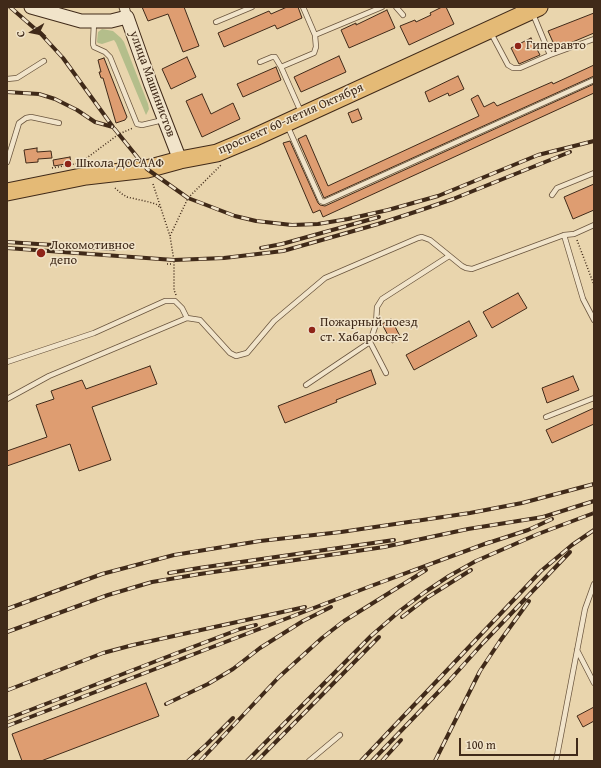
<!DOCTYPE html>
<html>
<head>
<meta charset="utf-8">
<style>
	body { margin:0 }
	#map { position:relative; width:601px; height:768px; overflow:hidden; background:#e9d5ad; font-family:"Gentium Book Plus",serif }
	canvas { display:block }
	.frame { position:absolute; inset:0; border:8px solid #402a19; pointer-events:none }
	.north { position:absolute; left:12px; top:12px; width:40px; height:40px; -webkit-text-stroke:3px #f1e4ca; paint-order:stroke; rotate:260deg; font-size:11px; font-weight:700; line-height:16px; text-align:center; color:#402a19 }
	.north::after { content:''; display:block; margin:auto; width:14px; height:18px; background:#402a19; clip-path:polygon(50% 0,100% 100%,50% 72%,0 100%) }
	.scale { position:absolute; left:459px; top:738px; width:119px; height:18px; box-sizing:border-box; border:2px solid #402a19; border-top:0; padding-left:5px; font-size:12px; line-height:14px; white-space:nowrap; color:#402a19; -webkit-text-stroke:3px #f1e4ca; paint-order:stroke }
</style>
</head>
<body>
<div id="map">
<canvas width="601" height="768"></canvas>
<div class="frame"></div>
<div class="north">С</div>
<div class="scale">100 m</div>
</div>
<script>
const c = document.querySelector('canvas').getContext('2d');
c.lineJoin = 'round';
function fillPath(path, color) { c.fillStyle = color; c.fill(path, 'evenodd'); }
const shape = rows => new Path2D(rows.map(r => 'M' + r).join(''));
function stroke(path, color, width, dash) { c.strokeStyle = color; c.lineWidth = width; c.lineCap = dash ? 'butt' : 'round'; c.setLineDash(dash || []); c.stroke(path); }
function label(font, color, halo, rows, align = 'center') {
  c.font = font + ' "Gentium Book Plus",serif'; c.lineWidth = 3; c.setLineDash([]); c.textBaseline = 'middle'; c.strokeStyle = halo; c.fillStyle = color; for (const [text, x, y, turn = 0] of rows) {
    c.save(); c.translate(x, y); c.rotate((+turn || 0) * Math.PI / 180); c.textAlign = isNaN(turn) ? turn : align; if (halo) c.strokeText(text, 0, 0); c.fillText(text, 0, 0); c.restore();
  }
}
const green = shape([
	[102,29,113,31,121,38,124,42,148,104,149,109,146,115,116,43,114,40,102,44,98,43,97,42,98,32]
]);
const building = shape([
	[142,7,184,7,199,46,183,52,168,14,148,21,142,7],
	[287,7,298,7,302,18,277,29,275,25,224,47,218,33,269,11,271,14,287,7],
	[442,7,446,7,454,24,409,45,400,26,415,20,416,22,431,15,430,13,442,7],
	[387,10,395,28,349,48,341,30,356,23,356,25,387,10],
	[594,13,594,33,556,49,548,31,594,13],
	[531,38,540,55,519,64,511,48,531,38],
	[339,56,346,72,301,92,294,77,339,56],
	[187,57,196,77,171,89,162,69,187,57],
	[104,58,127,117,125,120,116,123,103,78,101,78,99,72,101,72,98,60,104,58],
	[594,65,594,76,324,198,298,139,306,135,328,186,479,116,471,99,478,95,484,107,494,102,497,106,552,82,553,84,594,65],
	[276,67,281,80,243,97,237,84,276,67],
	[458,76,464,89,449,96,448,93,429,102,425,92,458,76],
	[594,84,594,93,323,217,320,210,313,213,283,143,290,141,318,203,320,205,325,206,594,84],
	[202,94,211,114,233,103,240,119,202,137,186,101,202,94],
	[358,109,362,119,352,123,348,113,358,109],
	[37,148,37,152,51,151,52,158,38,159,38,162,26,163,24,150,37,148],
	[70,157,71,163,54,166,53,160,70,157],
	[594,184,594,210,573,219,564,197,594,184],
	[518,293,527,308,492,328,483,312,518,293],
	[391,319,401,338,392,343,382,324,391,319],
	[469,321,477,336,414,370,406,355,469,321],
	[150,366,157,384,92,407,111,460,79,471,70,444,7,466,7,451,47,437,36,405,54,399,51,391,82,380,86,389,150,366],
	[371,370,376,384,336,400,337,402,285,423,278,406,371,370],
	[573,376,579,390,547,403,542,388,573,376],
	[594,408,594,424,552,443,546,430,594,408],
	[146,683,159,716,41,761,22,761,12,734,146,683],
	[594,707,594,721,583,727,577,716,594,707]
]);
const path = shape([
	[52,168,80,163,119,134,133,128],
	[153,184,170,236],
	[115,188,122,194,127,197,149,202,156,204,161,208],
	[577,240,594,285],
	[167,264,173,264],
	[176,295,174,290,174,261,170,236,188,198,221,165]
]);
const lane = shape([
	[303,7,315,35,382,7],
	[396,7,403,15],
	[533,14,550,55],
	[94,22,93,44,94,47,105,52,110,57,137,124,142,125,163,120],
	[216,22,252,7],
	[491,33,508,65,513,68,520,68,550,55,594,39],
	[260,62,272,57,275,57,281,67],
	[7,79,17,78,44,61],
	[301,112,281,67,314,53,316,47,315,35],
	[287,125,321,201,324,202,594,80],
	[7,162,19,123,26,118,31,117,59,123],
	[552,195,557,188,594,173],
	[564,235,583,299,594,320],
	[370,342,386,373],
	[7,362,94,333,165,301,175,301,182,308,187,318],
	[306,385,370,342,376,324,377,307,382,299,449,256],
	[7,399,49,376,187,318,200,320,230,353,236,356,247,353,274,321,325,278,418,238,422,237,430,240,462,266,466,268,472,269,564,235,574,234,594,225],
	[546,417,594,398],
	[577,650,594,683],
	[309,761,340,735],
	[556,761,585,609,594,584]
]);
const street = shape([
	[124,7,127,17]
]);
const secondary = shape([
	[31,7,81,21,111,21,127,17,151,85,180,160]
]);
const highway = shape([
	[7,192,86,176,147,169,180,160,217,153,253,138,539,7]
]);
const rail = shape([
	[10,7,41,34,63,58,113,127,147,169,188,198,235,216,256,221,292,225,318,224,348,219,388,210,438,196,538,155,594,141],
	[7,92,39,94,55,99,77,110,95,122,113,127],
	[7,242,114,249],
	[7,248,174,260,224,258,283,251,378,224,418,211,453,199,570,152],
	[261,248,282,244,379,217],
	[485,544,528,530,552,519],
	[169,573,199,568,394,540],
	[7,609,102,574,174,555,260,541,341,532,470,513,522,503,594,484],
	[402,617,428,597,471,570],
	[7,632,108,595,152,582,200,574,384,547,468,529,543,517,594,501],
	[8,690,103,653,133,645,305,607],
	[166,704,208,684,233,669,260,648,303,621,331,607],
	[7,719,177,653,240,629,256,625],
	[7,726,371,586,490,542],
	[188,761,206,745,233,718],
	[200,761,279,677,322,638,344,621,426,570],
	[247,761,371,636,401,610,425,592,449,576,476,561,538,534,594,513],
	[257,761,379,637],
	[361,761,541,571,572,545,594,530],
	[372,761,449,681,483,643,570,552],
	[382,761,401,740],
	[435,761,480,671,500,641,529,601]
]);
const markers = [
	[518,46,4,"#8f2418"],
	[68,164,4,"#8f2418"],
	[41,253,5,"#8f2418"],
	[312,330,4,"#8f2418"]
];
const poiNames = [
	["Гиперавто",526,46],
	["Школа ДОСААФ",76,164],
	["Локомотивное",50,246],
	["депо",50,261],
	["Пожарный поезд",320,323],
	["ст. Хабаровск-2",320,338]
];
const streetNames = [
	["улица Машинистов",152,84,70],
	["проспект 60-летия Октября",291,119,-24]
];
fillPath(green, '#b4be8b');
fillPath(building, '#de9d71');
stroke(building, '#402a19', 1);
stroke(lane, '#6a553e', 6);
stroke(street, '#6a553e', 11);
stroke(secondary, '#402a19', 15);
stroke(highway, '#402a19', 19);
stroke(path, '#402a19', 1.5, [1, 2]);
stroke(lane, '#f1e4ca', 4.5);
stroke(street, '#f1e4ca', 9);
stroke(secondary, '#f1e4ca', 13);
stroke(highway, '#e4ba76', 17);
stroke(rail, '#402a19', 4);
stroke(rail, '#f1e4ca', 2.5, [8]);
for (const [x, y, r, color] of markers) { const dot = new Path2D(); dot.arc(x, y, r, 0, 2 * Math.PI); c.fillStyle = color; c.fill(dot); stroke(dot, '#f1e4ca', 1.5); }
label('13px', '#402a19', '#f1e4ca', poiNames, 'left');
label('13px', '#402a19', '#f1e4ca', streetNames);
</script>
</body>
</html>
